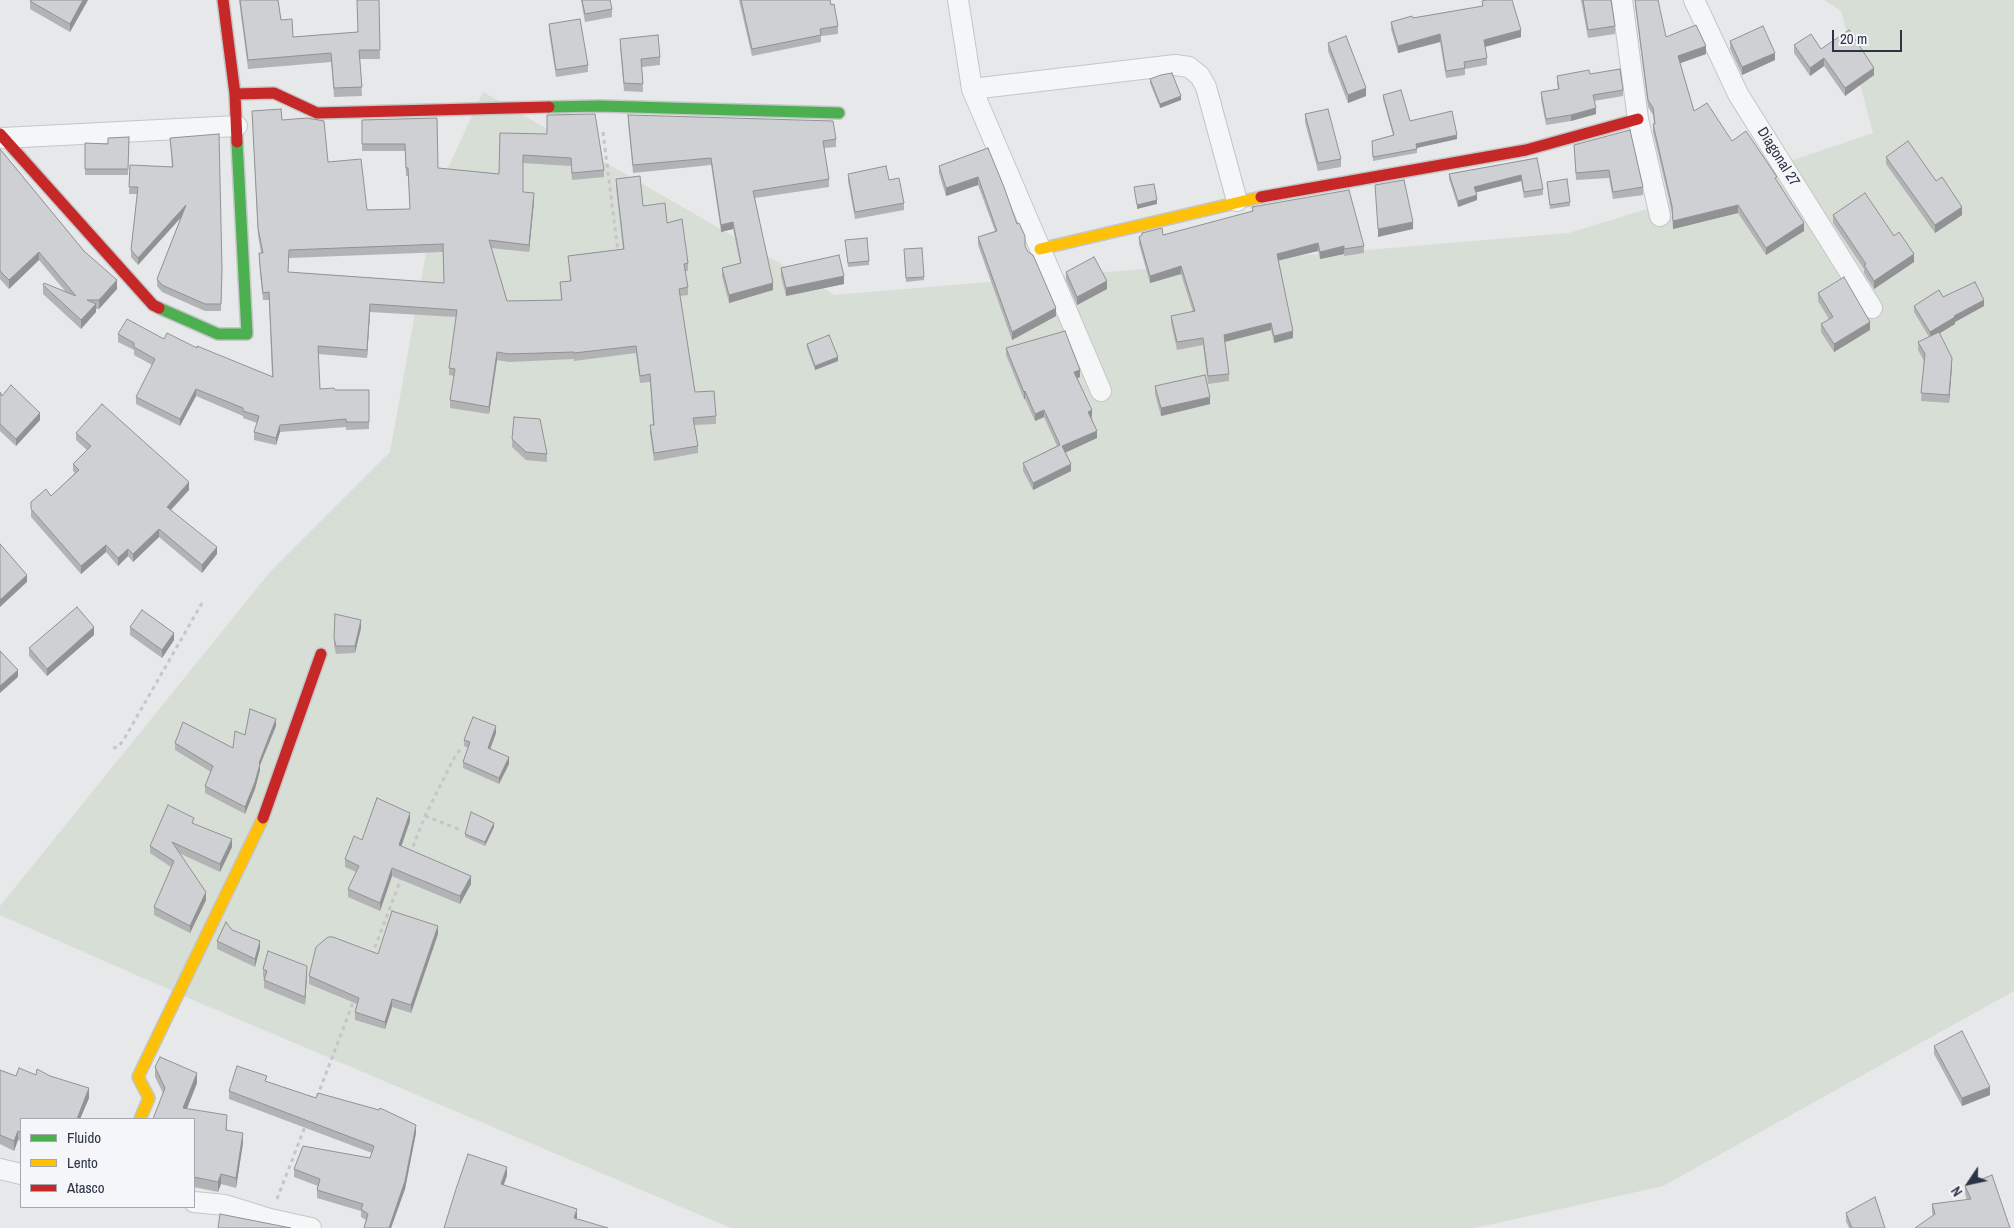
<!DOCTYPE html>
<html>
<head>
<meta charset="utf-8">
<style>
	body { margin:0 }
	#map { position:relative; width:2014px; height:1228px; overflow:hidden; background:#e6e8ea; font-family:"Archivo Narrow",sans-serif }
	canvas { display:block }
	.legend { position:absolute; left:20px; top:1118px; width:175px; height:90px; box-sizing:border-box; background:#f4f6f9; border:1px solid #a4a8b1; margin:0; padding:6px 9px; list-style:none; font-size:15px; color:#2b3445 }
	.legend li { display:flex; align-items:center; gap:10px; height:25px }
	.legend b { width:25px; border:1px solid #a4a8b1 }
	.north { position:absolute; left:1944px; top:1158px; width:50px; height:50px; -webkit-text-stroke:4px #f4f6f9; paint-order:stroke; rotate:236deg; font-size:14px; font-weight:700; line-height:20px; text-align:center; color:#2b3445 }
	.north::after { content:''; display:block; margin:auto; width:18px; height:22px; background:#2b3445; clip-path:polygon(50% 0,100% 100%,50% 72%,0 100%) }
	.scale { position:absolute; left:1832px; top:30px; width:70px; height:22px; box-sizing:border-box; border:2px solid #2b3445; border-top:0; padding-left:6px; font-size:15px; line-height:18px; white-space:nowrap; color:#2b3445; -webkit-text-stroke:4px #f4f6f9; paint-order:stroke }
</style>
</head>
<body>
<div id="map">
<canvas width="2014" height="1228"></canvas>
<ul class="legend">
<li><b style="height:6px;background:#4caf50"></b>Fluido</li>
<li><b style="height:6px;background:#ffc107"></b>Lento</li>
<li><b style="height:6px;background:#c62828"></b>Atasco</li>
</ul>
<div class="north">N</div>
<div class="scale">20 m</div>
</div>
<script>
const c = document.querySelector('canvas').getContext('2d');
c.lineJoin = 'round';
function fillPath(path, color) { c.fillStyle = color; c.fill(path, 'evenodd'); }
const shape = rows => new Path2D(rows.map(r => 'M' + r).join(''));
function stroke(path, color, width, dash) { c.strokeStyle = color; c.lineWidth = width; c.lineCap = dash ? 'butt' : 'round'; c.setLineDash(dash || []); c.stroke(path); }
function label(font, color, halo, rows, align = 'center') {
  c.font = font + ' "Archivo Narrow",sans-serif'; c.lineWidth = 4.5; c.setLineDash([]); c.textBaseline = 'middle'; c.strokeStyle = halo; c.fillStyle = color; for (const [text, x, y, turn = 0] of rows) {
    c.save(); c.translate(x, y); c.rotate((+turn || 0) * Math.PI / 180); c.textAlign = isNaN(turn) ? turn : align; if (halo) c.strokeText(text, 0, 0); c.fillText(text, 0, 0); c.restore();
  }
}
const green = shape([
	[1824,0,2014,0,2014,991,1663,1186,1475,1228,731,1228,186,997,0,915,0,906,270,572,390,452,437,192,483,92,835,295,1569,233,1673,201,1873,133,1841,11]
]);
const path = shape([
	[603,132,618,252],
	[113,748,118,747,123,741,202,603],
	[425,816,461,830],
	[410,854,425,816,453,760,461,748],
	[372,955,402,876],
	[317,1097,354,1000],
	[277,1199,306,1124]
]);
const street = shape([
	[958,0,972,89,1101,391],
	[1622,0,1638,119,1660,216],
	[1694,0,1738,94,1872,308],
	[972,89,1175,65,1189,67,1200,76,1206,87,1237,201],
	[3,138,237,126],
	[0,1169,21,1174],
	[194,1202,225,1205,270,1219,311,1228]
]);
const fast = shape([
	[549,107,600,106,839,113],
	[159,308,218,334,247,334,237,142]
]);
const slow = shape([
	[1040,249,1261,197],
	[140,1119,149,1098,138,1077,263,818]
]);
const jam = shape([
	[223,0,235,94,237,142],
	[235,94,274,93,317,113,549,107],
	[0,134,153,305,159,308],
	[1261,197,1526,150,1638,119],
	[263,818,321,654]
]);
const wall = shape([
	[88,0,70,32,30,9,30,1],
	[239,0,278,0,281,20,293,37,357,32,379,0,380,59,360,59,362,96,334,97,331,62,248,69],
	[581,0,610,0,612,9,612,17,585,22],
	[739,0,830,0,838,26,838,34,821,36,821,42,752,56],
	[1581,0,1611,0,1615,26,1615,34,1588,38],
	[1635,0,1666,37,1706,54,1680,63,1694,111,1732,141,1777,181,1804,231,1766,255,1738,213,1673,229,1672,213,1653,132,1653,124,1654,124,1653,115,1648,107,1635,5],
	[1482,1,1521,37,1485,47,1487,58,1487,65,1465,69,1465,75,1446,78,1440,42,1398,53,1391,29,1391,22,1482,6],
	[549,24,588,65,588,72,556,77,549,32],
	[620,39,660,57,660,65,642,67,643,92,624,91,620,47],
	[1730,41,1775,60,1742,75,1730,49],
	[1328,43,1366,96,1348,103,1328,51],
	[1794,45,1821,49,1874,75,1845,96,1824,66,1810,76,1794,53],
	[1590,74,1623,90,1623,96,1594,101,1596,114,1571,121,1546,125,1541,99,1541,92,1558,89,1557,83,1557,76],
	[1150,79,1181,100,1160,108,1150,83],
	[1383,95,1410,121,1457,139,1417,148,1417,153,1373,161,1372,141,1393,135,1383,99],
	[252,111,282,120,328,162,367,210,410,209,408,176,406,176,405,151,362,151,362,120,437,118,438,168,499,174,500,133,604,170,604,177,572,180,571,166,523,163,523,192,534,201,529,252,491,248,507,301,561,300,560,282,570,281,568,256,623,249,616,187,616,179,643,206,667,223,688,263,688,271,685,271,688,287,688,295,680,296,695,392,716,416,716,424,694,425,698,446,698,453,654,461,650,433,650,425,653,425,650,382,640,383,636,353,574,361,574,359,509,362,497,360,489,414,450,408,450,400,454,376,449,375,449,368,456,317,370,312,367,358,318,354,320,389,335,390,369,390,369,429,346,430,346,427,280,432,276,445,254,440,254,432,257,423,243,418,243,416,196,396,180,426,136,404,136,397,152,365,134,355,134,350,118,342,118,334,164,339,197,348,272,377,269,300,263,300,260,274,259,253,261,253,258,235],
	[443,252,444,283,288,272,289,258],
	[1305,114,1341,159,1341,167,1318,171,1305,122],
	[628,115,836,139,836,147,824,148,829,179,829,187,755,198,773,290,729,303,722,276,722,268,740,263,733,229,721,232,711,165,633,173,628,122],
	[129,137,128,175,85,175,85,143,108,144],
	[170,138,222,269,221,311,205,311,162,292,157,286,157,279,181,217,138,265,131,257,131,250,137,194,129,194,130,165,172,167],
	[1574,145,1643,187,1643,195,1613,199,1609,178,1576,180],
	[988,148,1025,246,1056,316,1012,340,978,245,978,237,995,231,978,185,946,196,939,173,939,166],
	[0,149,84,251,117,289,99,309,96,309,96,312,81,329,43,294,43,285,65,291,39,260,9,289,0,279],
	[1886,157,1936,181,1962,215,1935,233,1886,164],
	[1537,158,1543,189,1543,195,1524,198,1521,181,1476,192,1477,200,1458,207,1449,179,1449,174],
	[848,174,889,180,904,203,904,210,855,219,848,181],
	[1547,182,1570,202,1570,206,1550,209],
	[1252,207,1364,246,1364,253,1344,256,1344,254,1320,259,1318,251,1278,260,1293,338,1274,343,1271,330,1225,342,1229,374,1229,381,1208,384,1203,345,1177,350,1171,323,1171,316,1193,312,1181,274,1150,283,1139,244,1139,237,1142,235,1163,235,1252,212],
	[1833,215,1894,236,1914,262,1874,289,1864,273,1864,269,1833,223],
	[845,240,869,261,869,265,848,267],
	[904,253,924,277,924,280,906,282],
	[781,268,844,284,786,296,781,276],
	[1066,272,1107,289,1077,305,1066,280],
	[1818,293,1870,330,1834,352,1821,332,1821,324,1829,319,1818,301],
	[1943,297,1984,306,1955,322,1955,324,1940,333,1952,366,1949,403,1921,401,1924,361,1918,350,1918,342,1929,337,1914,312,1914,306],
	[807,344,838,361,815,370,807,348],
	[1006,348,1080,377,1077,378,1092,418,1097,438,1065,453,1071,471,1033,490,1023,471,1023,463,1057,446,1044,417,1035,421,1025,399,1024,399,1006,355],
	[1155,386,1210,404,1161,416,1155,394],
	[0,392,2,396,40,420,16,446,0,431],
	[76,433,189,490,171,510,217,554,202,573,159,537,133,562,128,556,118,566,106,552,81,574,31,517,31,502,51,496,75,473,73,471,73,464,87,450,76,440],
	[512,439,547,454,547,462,526,460,512,447],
	[130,627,174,640,162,658,130,635],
	[361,628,355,653,336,654,334,646,334,638],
	[94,635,47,676,29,656,29,648],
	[276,726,260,765,260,770,255,789,245,814,205,793,205,786,211,772,175,750,175,743,233,748,245,735],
	[496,733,490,749,509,764,499,784,463,768,463,762,468,748,464,746,464,740],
	[410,821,401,846,471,884,460,904,392,876,380,911,348,897,348,889,356,872,345,867,345,859,362,840],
	[194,824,232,847,220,872,179,853,206,900,190,933,154,915,154,907,171,867,150,853,150,846],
	[494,827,485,846,465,837,465,834],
	[438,934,411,1013,392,1007,385,1029,355,1020,355,1012,357,1004,309,984,309,976,378,954],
	[217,941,260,948,255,967,217,949],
	[263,969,307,974,305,1005,264,988,264,980,265,978,263,977],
	[1934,1046,1990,1095,1962,1106,1934,1054],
	[155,1067,197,1083,187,1109,227,1125,227,1130,243,1143,236,1188,221,1184,218,1192,194,1187,194,1119,163,1093,155,1077],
	[0,1070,16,1076,89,1098,80,1119,21,1119,21,1141,18,1140,14,1151,0,1144],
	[267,1082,416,1133,405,1189,391,1228,364,1228,366,1220,361,1217,361,1211,317,1198,317,1190,318,1186,294,1177,294,1169,370,1158,372,1153,229,1099,229,1091],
	[1965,1186,2010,1228,1933,1216,1932,1213,1932,1204,1967,1200,1965,1194],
	[1846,1213,1885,1228,1849,1228,1846,1221]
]);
const shadedWall = shape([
	[83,0,88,0,70,32,70,24],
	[1521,30,1521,37,1484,47,1484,40],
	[1440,34,1440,42,1398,53,1398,46],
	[1706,46,1706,54,1678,64,1678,56],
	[1775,53,1775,60,1742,75,1742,67],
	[1824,58,1824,66,1810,76,1810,68],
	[1874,68,1874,75,1845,96,1845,88],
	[1366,88,1366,96,1348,103,1348,95],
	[1181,96,1181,100,1160,108,1160,104],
	[1596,108,1596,114,1571,121,1571,115],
	[1457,135,1457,139,1416,148,1416,144],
	[1521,175,1521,181,1474,193,1474,187],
	[978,177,978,185,946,196,946,188],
	[534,193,534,201,529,252,529,245],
	[1477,195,1477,200,1458,207,1458,201],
	[1157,200,1157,204,1137,209,1137,205],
	[186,205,186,212,138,265,138,258],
	[1738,205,1738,213,1673,229,1673,221],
	[1962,207,1962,215,1935,233,1935,225],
	[733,222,733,229,721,232,721,225],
	[1413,222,1413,229,1378,237,1378,229],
	[1804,223,1804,231,1766,255,1766,248],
	[1318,243,1318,251,1277,261,1277,254],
	[1344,246,1344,254,1320,259,1320,252],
	[39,252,39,260,9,289,9,280],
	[1914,254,1914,262,1874,289,1874,281],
	[1181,266,1181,274,1150,283,1150,276],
	[844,276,844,284,786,296,786,288],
	[117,280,117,289,99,309,99,300],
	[1107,281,1107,289,1077,305,1077,297],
	[773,283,773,290,729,303,729,295],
	[1984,300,1984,306,1955,322,1955,324,1930,339,1930,332,1954,316],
	[96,304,96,312,81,329,81,320],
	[370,304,370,312,367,358,367,350],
	[1056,308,1056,316,1012,340,1012,332],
	[1870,322,1870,330,1834,352,1834,344],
	[1271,323,1271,330,1224,342,1224,335],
	[1293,331,1293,338,1274,343,1274,336],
	[497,352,497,360,489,414,489,407],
	[838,357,838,361,815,370,815,366],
	[1952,358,1952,366,1949,403,1949,395],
	[1080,370,1080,377,1074,380,1074,372],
	[196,389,196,396,180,426,180,419],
	[1025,391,1025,399,1024,399,1024,392],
	[1210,397,1210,404,1161,416,1161,408],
	[1044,410,1044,417,1035,421,1035,414],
	[1092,410,1092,418,1088,412],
	[40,413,40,420,16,446,16,439],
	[280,425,280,432,276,445,276,438],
	[1097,431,1097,438,1062,454,1062,446],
	[1071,464,1071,471,1033,490,1033,483],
	[189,482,189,490,167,514,167,507],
	[159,529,159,537,133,562,133,554],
	[106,545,106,552,81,574,81,566],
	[217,547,217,554,202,573,202,565],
	[128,549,128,556,118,566,118,558],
	[27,575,27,582,0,607,0,600],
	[361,620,361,628,355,653,355,646],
	[94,627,94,635,47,676,47,669],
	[174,633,174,640,162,658,162,650],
	[18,670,18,677,0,693,0,686],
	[276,719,276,726,260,765,260,770,255,789,245,814,245,807,259,763],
	[496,726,496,733,488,755,488,748],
	[509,757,509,764,499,784,499,778],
	[410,813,410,821,399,853,399,845],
	[494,823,494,827,485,846,485,842],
	[232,839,232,847,220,872,220,864],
	[392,868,392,876,380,911,380,903],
	[471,876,471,884,460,904,460,896],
	[206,892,206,900,190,933,190,926],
	[438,926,438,934,411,1013,411,1005],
	[260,941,260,948,255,967,255,959],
	[307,966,307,974,305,1005,305,997],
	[392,999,392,1007,385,1029,385,1022],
	[197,1073,197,1083,183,1118,183,1108],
	[1990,1087,1990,1095,1962,1106,1962,1098],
	[89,1088,89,1098,80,1119,77,1119],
	[416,1125,416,1133,405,1189,391,1228,389,1228],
	[18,1131,18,1140,14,1151,14,1141],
	[243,1133,243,1143,236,1188,236,1178],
	[507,1167,507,1176,501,1192,501,1184],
	[221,1174,221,1184,218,1192,218,1182],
	[577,1209,577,1218,574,1226,574,1218]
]);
const building = shape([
	[31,0,83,0,70,24,30,1,31,0],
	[240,0,278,0,281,20,292,19,293,37,358,32,357,0,379,0,380,50,359,50,362,87,334,88,331,53,248,60,240,0],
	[582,0,610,0,612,9,585,14,582,0],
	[741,0,830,0,831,5,834,4,838,26,820,29,821,35,752,49,741,0],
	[1486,0,1512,0,1521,30,1484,40,1487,58,1464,62,1465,68,1446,71,1440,34,1398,46,1391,22,1412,16,1413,18,1483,6,1482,1,1486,0],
	[1583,0,1611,0,1615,26,1588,30,1583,0],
	[1635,0,1658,0,1666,37,1696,25,1706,46,1678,56,1694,111,1707,103,1732,141,1746,131,1777,177,1775,178,1804,223,1766,248,1738,205,1673,221,1672,206,1653,124,1655,124,1653,108,1648,100,1635,0],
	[580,19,588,65,556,70,549,24,580,19],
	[1763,26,1775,53,1742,67,1730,41,1763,26],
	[1849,30,1874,68,1845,88,1824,58,1810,68,1794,45,1811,34,1821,49,1849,30],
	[658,35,660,57,641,59,643,84,624,83,620,39,658,35],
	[1346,36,1366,88,1348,95,1328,43,1346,36],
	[1620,69,1623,90,1593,95,1596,108,1571,115,1546,119,1541,92,1559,89,1557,76,1589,70,1590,74,1620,69],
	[1172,73,1181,96,1160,104,1150,79,1161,75,1172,73],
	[1401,90,1410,121,1452,111,1457,135,1416,144,1417,149,1373,157,1372,141,1394,135,1383,95,1401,90],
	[281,109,282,120,307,118,324,121,328,162,361,159,367,210,410,209,408,168,406,168,405,144,362,144,362,120,437,118,438,168,499,174,500,133,547,134,547,115,595,114,604,170,572,173,571,158,523,155,523,192,534,193,529,245,489,240,507,301,562,300,560,282,571,281,568,256,624,249,616,179,640,176,643,206,665,203,667,223,682,219,688,263,684,264,688,287,679,289,695,392,714,391,716,416,693,418,698,446,654,453,650,425,654,425,650,374,640,376,636,346,574,353,574,352,509,354,497,352,489,407,450,400,455,369,449,368,457,310,370,304,367,350,318,346,320,389,334,388,335,390,369,390,369,422,346,422,346,419,280,425,276,438,254,432,259,416,243,411,243,408,196,389,180,419,136,397,155,359,134,347,134,343,118,334,127,319,164,339,167,333,197,348,197,346,273,377,269,292,263,293,260,266,259,253,263,253,258,228,252,111,281,109],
	[443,244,444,283,288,272,289,250,443,244],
	[1328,109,1341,159,1318,163,1305,114,1328,109],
	[628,115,833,121,836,139,823,141,829,179,753,191,773,283,729,295,722,268,741,263,733,222,721,225,711,158,633,165,628,115],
	[1630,130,1643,187,1613,192,1609,170,1576,173,1574,145,1630,130],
	[219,134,222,269,221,304,205,304,162,285,157,279,186,205,138,258,131,250,138,187,129,187,130,165,173,167,170,138,219,134],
	[129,137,128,169,85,169,85,143,108,144,108,138,129,137],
	[1908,141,1936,181,1942,177,1962,207,1935,225,1886,157,1908,141],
	[988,148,1004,187,1017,224,1019,223,1025,236,1025,246,1028,252,1033,255,1056,308,1012,332,978,237,997,231,978,177,946,188,939,166,988,148],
	[0,149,84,251,117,280,99,300,87,300,96,304,81,320,43,285,44,283,76,296,39,252,9,280,0,271,0,149],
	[1537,158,1543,189,1524,192,1521,175,1474,187,1477,195,1458,201,1449,174,1537,158],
	[886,166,889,180,899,178,904,203,855,212,848,174,886,166],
	[1567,179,1570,202,1550,205,1547,182,1567,179],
	[1404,180,1413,222,1378,229,1375,185,1404,180],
	[1154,184,1157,200,1137,205,1134,187,1154,184],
	[1349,190,1364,246,1344,249,1344,246,1320,252,1318,243,1277,254,1293,331,1274,336,1271,323,1224,335,1229,374,1208,376,1203,338,1177,342,1171,316,1195,311,1181,266,1150,276,1139,237,1142,235,1142,233,1162,228,1163,235,1253,211,1252,207,1349,190],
	[1865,193,1894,236,1899,232,1914,254,1874,281,1864,265,1866,264,1833,215,1865,193],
	[867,238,869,261,848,263,845,240,867,238],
	[922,248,924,277,906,278,904,249,922,248],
	[839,255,844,276,786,288,781,268,839,255],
	[1094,257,1107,281,1077,297,1066,272,1094,257],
	[1844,277,1870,322,1834,344,1821,324,1833,317,1818,293,1844,277],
	[1975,282,1984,300,1954,316,1955,317,1930,332,1914,306,1939,290,1943,297,1975,282],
	[1065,331,1080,370,1074,372,1092,410,1088,412,1097,431,1062,446,1071,464,1033,483,1023,463,1060,445,1044,410,1035,414,1025,391,1024,392,1006,348,1065,331],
	[1939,332,1952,358,1949,395,1921,393,1925,354,1918,342,1939,332],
	[829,335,838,357,815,366,807,344,829,335],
	[1205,375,1210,397,1161,408,1155,386,1205,375],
	[11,385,40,413,16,439,0,424,0,392,2,396,11,385],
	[102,404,189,482,167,507,217,547,202,565,159,529,133,554,128,549,118,558,106,545,81,566,31,509,31,502,46,489,51,496,79,470,73,464,91,446,76,433,102,404],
	[514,417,540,419,547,454,526,452,512,439,514,417],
	[0,544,27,575,0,600,0,544],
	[77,607,94,627,47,669,29,648,77,607],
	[142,610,174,633,162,650,130,627,142,610],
	[335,614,361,620,355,646,336,646,334,638,335,614],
	[0,651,18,670,0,686,0,651],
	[250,709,276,719,259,763,260,764,255,782,245,807,205,786,213,766,175,743,183,722,233,748,235,731,245,735,250,709],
	[473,717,496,726,488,748,509,757,499,778,463,762,470,742,464,740,473,717],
	[377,798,410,813,399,845,471,876,460,896,392,868,380,903,348,889,359,866,345,859,354,836,362,840,377,798],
	[168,805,194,818,192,823,232,839,220,864,172,842,206,892,190,926,154,907,174,861,150,846,168,805],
	[471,812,494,823,485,842,465,834,471,812],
	[392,911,438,926,411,1005,392,999,385,1022,355,1012,359,998,309,976,316,947,328,937,333,937,378,954,392,911],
	[226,922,232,930,260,941,255,959,217,941,226,922],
	[268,951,307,966,305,997,264,980,267,971,263,969,268,951],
	[1962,1031,1990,1087,1962,1098,1934,1046,1962,1031],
	[160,1057,197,1073,183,1108,227,1115,226,1130,243,1133,236,1178,221,1174,218,1182,194,1177,194,1119,153,1119,165,1088,155,1067,160,1057],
	[237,1066,267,1076,265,1081,316,1098,318,1093,379,1110,380,1108,416,1125,405,1181,389,1228,364,1228,368,1214,361,1209,363,1204,317,1190,320,1179,294,1169,303,1146,370,1158,374,1146,229,1091,237,1066],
	[19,1068,36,1075,37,1069,50,1076,89,1088,77,1119,21,1119,21,1132,18,1131,14,1141,0,1135,0,1070,16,1076,19,1068],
	[468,1154,507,1167,501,1184,577,1209,574,1218,608,1228,444,1228,456,1189,468,1154],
	[1992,1175,2010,1228,1915,1228,1935,1214,1932,1204,1971,1199,1965,1186,1992,1175],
	[1875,1197,1885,1228,1852,1228,1846,1213,1875,1197],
	[220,1214,291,1228,218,1228,220,1214]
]);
const streetNames = [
	["Diagonal 27",1778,157,58]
];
fillPath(green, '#d6ded6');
stroke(street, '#c4c6c8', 22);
stroke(fast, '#c4c6c8', 14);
stroke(slow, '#c4c6c8', 14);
stroke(jam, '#c4c6c8', 14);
stroke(path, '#c5c6ca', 3, [4, 4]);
stroke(street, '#f5f6f7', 20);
stroke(fast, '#4caf50', 11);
stroke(slow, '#ffc107', 11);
stroke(jam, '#c62828', 11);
fillPath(wall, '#b1b3b5');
fillPath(shadedWall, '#909294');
fillPath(building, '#ced0d3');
stroke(building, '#909294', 1);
label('15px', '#2b3445', '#f4f6f9', streetNames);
</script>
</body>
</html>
